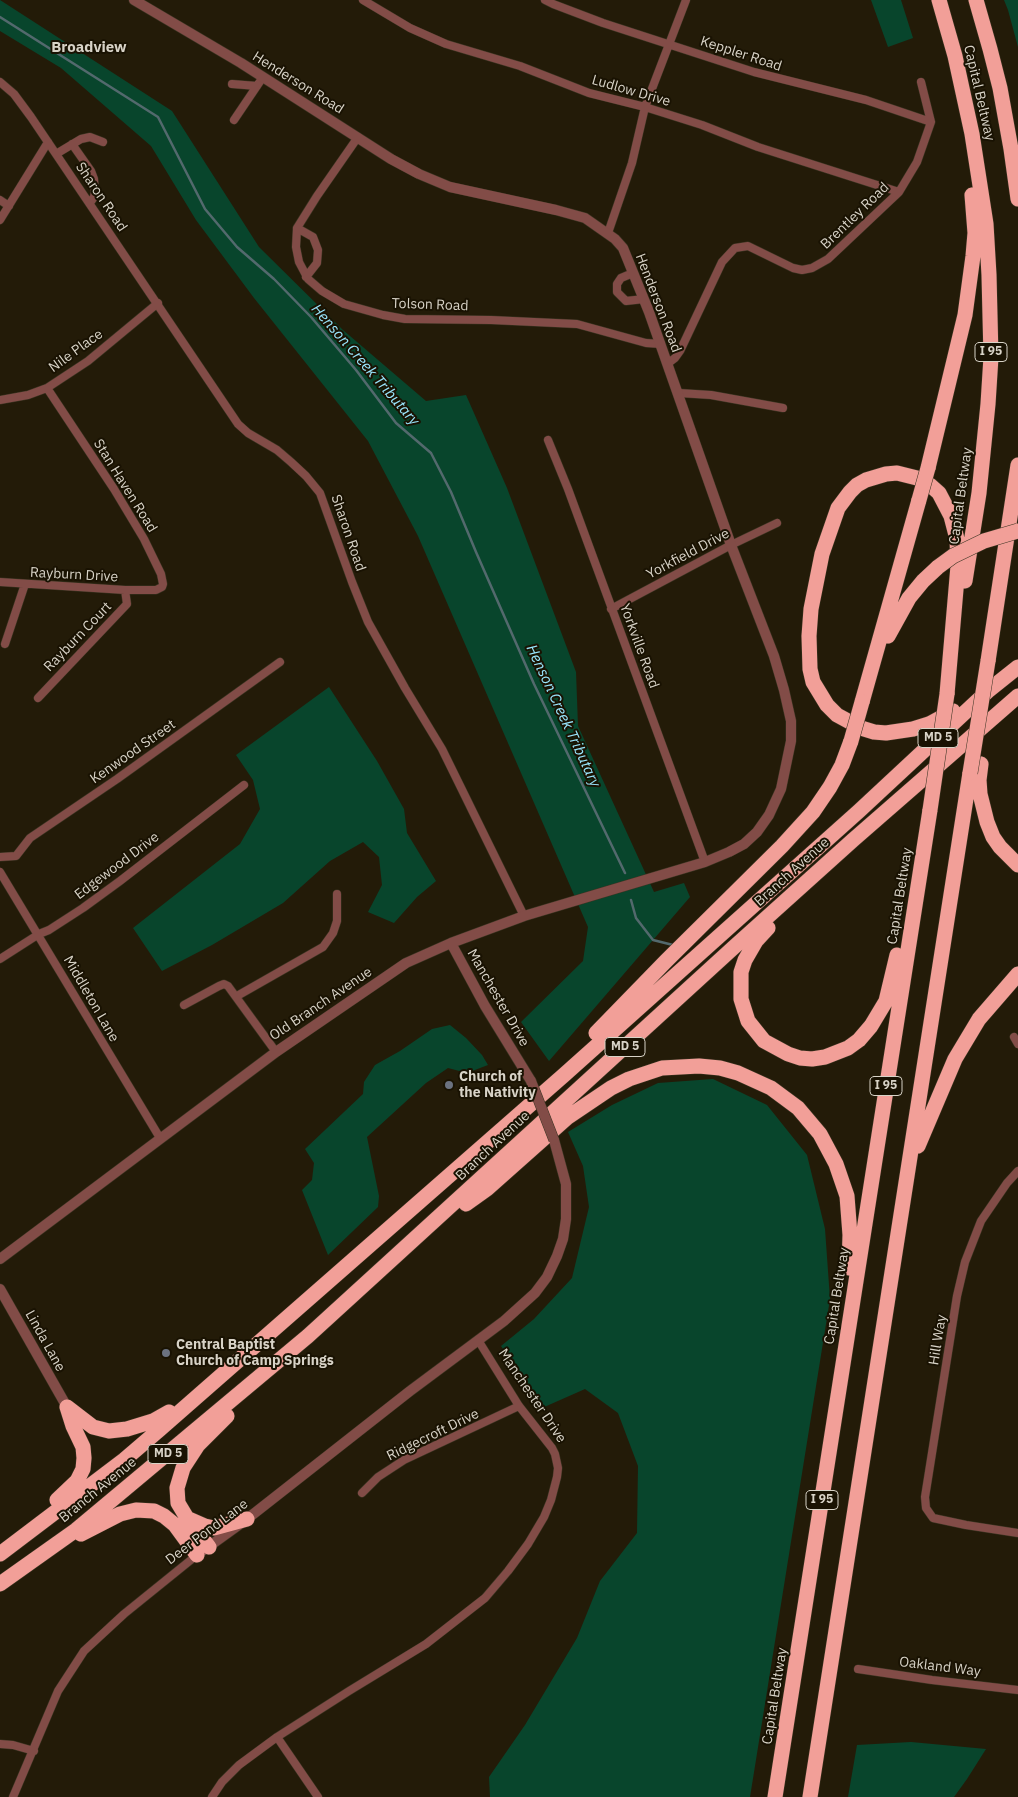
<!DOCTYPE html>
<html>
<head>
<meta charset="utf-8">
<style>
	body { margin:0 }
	canvas { display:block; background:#231b08 }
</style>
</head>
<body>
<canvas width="1018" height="1797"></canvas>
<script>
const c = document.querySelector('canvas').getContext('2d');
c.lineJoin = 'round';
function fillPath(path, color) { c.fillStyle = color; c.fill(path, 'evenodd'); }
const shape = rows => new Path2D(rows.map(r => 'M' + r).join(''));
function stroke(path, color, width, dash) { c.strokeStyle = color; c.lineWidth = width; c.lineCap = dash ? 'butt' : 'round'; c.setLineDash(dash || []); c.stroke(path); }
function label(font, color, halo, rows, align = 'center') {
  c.font = font + ' "IBM Plex Sans",sans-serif'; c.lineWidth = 4; c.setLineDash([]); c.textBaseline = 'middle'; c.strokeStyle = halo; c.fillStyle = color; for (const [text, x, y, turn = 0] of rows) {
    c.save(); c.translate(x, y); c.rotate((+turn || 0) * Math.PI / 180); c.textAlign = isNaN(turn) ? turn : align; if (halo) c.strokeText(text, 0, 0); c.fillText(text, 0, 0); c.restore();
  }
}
const green = shape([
	[0,0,172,111,259,247,343,330,426,401,466,395,507,488,576,672,578,726,654,892,684,883,690,897,549,1061,521,1022,583,961,588,927,418,536,368,441,254,298,196,220,151,146,61,68,0,31],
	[871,0,901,0,913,38,888,47],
	[1004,0,1018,0,1018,47,1008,10],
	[329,687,377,761,404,809,407,833,436,881,417,897,394,923,368,912,382,885,379,857,363,842,330,861,283,903,212,945,162,971,133,928,240,844,260,809,253,780,236,755],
	[450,1025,466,1038,482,1055,488,1065,467,1073,448,1068,426,1083,367,1137,379,1196,378,1207,328,1255,302,1190,312,1180,314,1163,305,1149,363,1094,364,1082,375,1065,400,1051,432,1029],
	[713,1079,767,1105,807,1155,825,1229,830,1299,750,1797,490,1797,489,1777,525,1725,577,1638,600,1581,637,1533,638,1466,618,1413,585,1389,542,1408,501,1346,534,1319,572,1278,589,1207,583,1166,568,1132,612,1105,658,1083],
	[911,1742,986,1749,967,1779,954,1797,848,1797,857,1745]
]);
const stream = shape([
	[0,17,158,117,205,209,237,247,274,279,311,317,356,370,396,423,431,453,451,492,476,552,534,684,625,873],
	[631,900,636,918,653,940,673,945]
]);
const minor = shape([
	[363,0,410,28,446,44,520,66,589,93,645,107,702,125,758,147,899,192],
	[545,0,553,4,603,23,754,72,866,100,931,122],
	[0,82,14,94,31,117,238,424,248,433,277,450,291,462,306,476,320,493,352,582,368,622,405,688,442,749,524,916],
	[232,84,257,86],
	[234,120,263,77],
	[358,137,317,196,297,228,296,247,299,262,308,279,322,291,344,304,383,315,405,319,491,320,577,324,646,343,661,344],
	[72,144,91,171,94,179,95,192,94,197,90,203],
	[56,154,81,139,90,137,103,142],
	[0,200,9,206],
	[0,220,48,142],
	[297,228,313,237,318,250,317,263,306,277],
	[608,233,632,163,645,107,686,0],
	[633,273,621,278,617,284,617,292,626,301,644,299],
	[667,364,675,358,680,351,722,262,735,248,748,246,793,268,802,270,812,268,828,259,899,192,917,162,931,122,921,82],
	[679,393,711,395,783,408],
	[0,400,28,395,47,388,88,361,158,303],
	[548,440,568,489,705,862],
	[0,582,125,590,156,590,162,587,163,584,161,574,144,539,114,489,47,388],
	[611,609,731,545,777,523],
	[5,644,25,584],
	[38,698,127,604,125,590],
	[0,857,16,856,30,838,117,779,280,662],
	[0,872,160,1138],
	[0,959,39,934,49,930,83,908,120,881,244,785],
	[237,996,323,947,333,933,337,921,337,894],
	[184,1005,219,986,224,984,228,986,276,1052],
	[1014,1037,1018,1044],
	[1018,1171,1007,1183,981,1221,965,1262,957,1296,925,1497,926,1508,933,1518,966,1525,1018,1533],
	[362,1493,378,1477,404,1460,519,1406],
	[858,1669,932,1680,1018,1690],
	[277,1737,318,1797],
	[0,1744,13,1745,34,1751],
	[13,1797,58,1691,84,1651,124,1614,197,1555],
	[212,1797,222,1782,239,1765,277,1737,349,1691,426,1644,485,1598,508,1571,528,1544,544,1517,551,1500,557,1477,558,1468,555,1454,552,1448,519,1406,478,1340]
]);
const tertiary = shape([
	[451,943,485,1006,531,1081],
	[0,1259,276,1052,406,963,451,943,524,916,705,862,729,852,744,844,757,832,769,815,781,789,791,741,791,721,784,690,774,656,731,545,649,312,623,248,615,239,585,218,556,210,450,187,419,174,391,159,241,63,134,0],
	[0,1289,67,1407],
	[204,1550,247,1519,410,1391,504,1321,535,1293,547,1277,557,1256,563,1239,566,1219,566,1184,554,1140]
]);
const motorway = shape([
	[939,0,955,56,972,134,986,224,989,275,991,357,988,404,979,493,965,581],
	[976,0,990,49,1000,88,1011,149,1018,199],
	[928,468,965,315,973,256,975,233,972,195],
	[888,636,909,598,923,581,938,567],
	[988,661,1018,465],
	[947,694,958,566,957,539,951,516,939,493,930,485,917,478,897,473,886,474,866,480,857,485,850,492,838,508,822,554,811,609,809,636,810,669,813,682,827,705,837,715,861,728,874,732,886,733,913,729,929,724,953,711],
	[862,702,919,500],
	[981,764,979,780,980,794,987,822,993,837,1000,847,1018,865],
	[768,928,756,941,745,960,741,972,741,999,748,1021,764,1041,788,1054,800,1058,812,1059,825,1057,848,1048,859,1040,871,1026,886,1001,897,955],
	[596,1033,666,961,782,846,813,812,830,787,842,765,851,741],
	[918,1146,955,1059,979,1019,1018,974],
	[466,1204,487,1189,568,1117,611,1088,629,1079,662,1068,699,1066,720,1068,738,1073,771,1088,798,1108,820,1134,836,1164,847,1196,850,1235,849,1268],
	[67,1407,93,1427,109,1431,127,1429,153,1421,169,1412],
	[57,1500,77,1481,83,1469,84,1458,83,1447,73,1426,67,1407],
	[189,1519,205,1526,214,1528,247,1519],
	[81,1534,120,1514,136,1510,154,1511,164,1516,175,1525,197,1555],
	[209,1547,187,1518,178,1503,177,1488,183,1468,198,1445,227,1416],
	[0,1554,124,1460,159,1430,564,1075,859,811,989,690,1018,667],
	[0,1584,76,1530,308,1336,733,948,853,840,1018,696],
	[775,1797,930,810],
	[810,1797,970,773]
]);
const tertiaryBridge = shape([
	[531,1081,554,1140]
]);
const motorwayBridge = shape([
	[919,500,928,468],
	[938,567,953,556,984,541,1018,531],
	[851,741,862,702],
	[970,773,988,661],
	[930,810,947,694]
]);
const markers = [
	[449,1085,5,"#6b7280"],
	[166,1353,5,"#6b7280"]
];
const shields = [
	[991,352,32],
	[938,738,40],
	[625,1047,40],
	[886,1086,32],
	[168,1454,40],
	[822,1500,32]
];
const shieldNames = [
	["I 95",991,352],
	["MD 5",938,738],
	["MD 5",625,1047],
	["I 95",886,1086],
	["MD 5",168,1454],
	["I 95",822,1500]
];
const streetNames = [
	["Keppler Road",741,54,18],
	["Henderson Road",298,83,32],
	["Ludlow Drive",631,91,16],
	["Capital Beltway",979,93,77],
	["Sharon Road",101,197,56],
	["Brentley Road",855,216,-44],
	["Henderson Road",658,303,69],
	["Tolson Road",430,305,2],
	["Nile Place",76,351,-36],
	["Stan Haven Road",125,486,58],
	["Capital Beltway",961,496,-82],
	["Sharon Road",348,533,71],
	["Yorkfield Drive",688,554,-28],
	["Rayburn Drive",74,575,3],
	["Rayburn Court",78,637,-46],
	["Yorkville Road",639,646,70],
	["Kenwood Street",133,752,-35],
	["Edgewood Drive",117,866,-37],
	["Branch Avenue",792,872,-42],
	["Capital Beltway",900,896,-81],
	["Manchester Drive",498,998,60],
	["Middleton Lane",91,999,60],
	["Old Branch Avenue",321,1004,-34],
	["Branch Avenue",493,1146,-43],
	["Capital Beltway",837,1296,-81],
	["Hill Way",938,1340,-81],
	["Linda Lane",45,1341,61],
	["Manchester Drive",532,1396,56],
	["Ridgecroft Drive",433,1435,-26],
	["Branch Avenue",98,1490,-39],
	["Deer Pond Lane",207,1532,-37],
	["Oakland Way",940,1667,7],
	["Capital Beltway",775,1696,-81]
];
const poiNames = [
	["Church of",459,1077],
	["the Nativity",459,1093],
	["Central Baptist",176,1345],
	["Church of Camp Springs",176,1361]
];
const neighbourhoodNames = [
	["Broadview",89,48]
];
const waterNames = [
	["Henson Creek Tributary",365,365,49],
	["Henson Creek Tributary",563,716,65]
];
fillPath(green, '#08452c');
stroke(stream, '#53696d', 2.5);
stroke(minor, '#3c3523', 9);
stroke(tertiary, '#3c3523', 11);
stroke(motorway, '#3c3523', 16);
stroke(minor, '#824c47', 8);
stroke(tertiary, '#824c47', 10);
stroke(motorway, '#f29f98', 15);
stroke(tertiaryBridge, '#3c3523', 11, []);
stroke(motorwayBridge, '#3c3523', 16, []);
stroke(tertiaryBridge, '#824c47', 10);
stroke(motorwayBridge, '#f29f98', 15);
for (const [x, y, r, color] of markers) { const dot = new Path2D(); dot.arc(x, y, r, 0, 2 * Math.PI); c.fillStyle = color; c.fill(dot); stroke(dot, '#191202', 2); }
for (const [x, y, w] of shields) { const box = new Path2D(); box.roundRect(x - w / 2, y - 9.5, w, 19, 4); c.fillStyle = '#191202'; c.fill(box); stroke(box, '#d8d3c7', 1); }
label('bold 12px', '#d8d3c7', null, shieldNames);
label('14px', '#d8d3c7', '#191202', streetNames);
label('bold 14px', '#d8d3c7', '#191202', poiNames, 'left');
label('bold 15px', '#d8d3c7', '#191202', neighbourhoodNames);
label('italic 15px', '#99e6fd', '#191202', waterNames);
</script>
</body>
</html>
